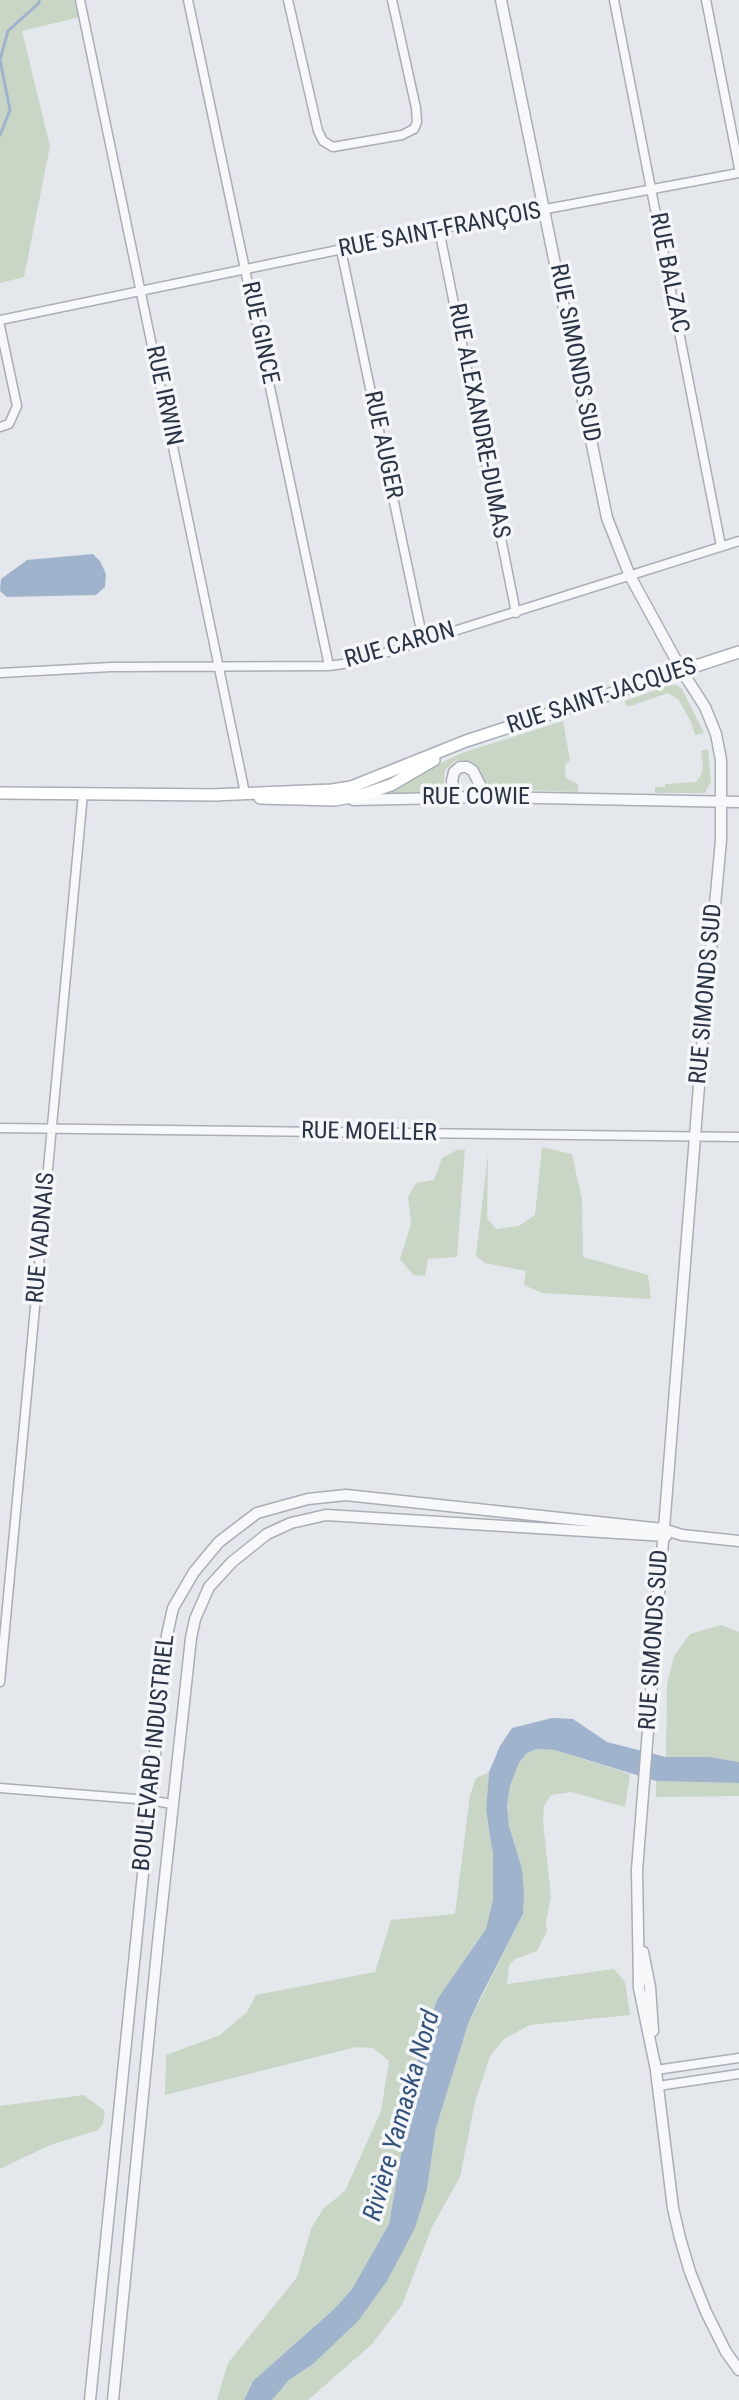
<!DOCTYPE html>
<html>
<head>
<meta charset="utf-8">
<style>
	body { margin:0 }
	canvas { display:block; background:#e4e7ec }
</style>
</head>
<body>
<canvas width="739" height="2400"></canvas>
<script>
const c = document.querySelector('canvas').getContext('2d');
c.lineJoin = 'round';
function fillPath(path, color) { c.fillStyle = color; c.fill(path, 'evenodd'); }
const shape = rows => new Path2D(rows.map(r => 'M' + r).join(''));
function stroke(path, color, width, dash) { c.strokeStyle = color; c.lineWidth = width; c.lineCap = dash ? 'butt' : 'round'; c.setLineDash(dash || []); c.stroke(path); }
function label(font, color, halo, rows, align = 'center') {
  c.font = font + ' "Roboto Condensed",sans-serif'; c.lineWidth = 7; c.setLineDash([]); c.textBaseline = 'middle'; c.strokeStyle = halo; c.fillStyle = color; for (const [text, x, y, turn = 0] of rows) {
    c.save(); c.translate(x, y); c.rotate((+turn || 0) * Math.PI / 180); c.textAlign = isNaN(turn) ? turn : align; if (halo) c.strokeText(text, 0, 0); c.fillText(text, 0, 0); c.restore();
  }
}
const green = shape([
	[0,0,80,0,84,16,22,31,50,146,24,277,0,283],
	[670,685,677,685,682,689,704,733,695,735,691,722,678,699,668,693,627,707,625,701],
	[563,721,570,760,565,765,566,778,578,784,578,792,490,789,484,785,476,766,463,760,455,761,445,770,444,783,447,791,445,794,392,793,394,789,430,768,462,753],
	[708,749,711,781,705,793,655,793,655,787,665,787,665,784,696,782,701,775,703,767,701,751],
	[542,1147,572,1154,582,1200,583,1257,648,1275,651,1299,542,1293,524,1285,526,1271,485,1263,476,1256,488,1154,487,1218,496,1229,519,1226,535,1215],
	[457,1150,465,1150,457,1257,428,1259,425,1276,413,1275,400,1259,411,1224,408,1197,416,1183,434,1180,442,1158],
	[721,1625,739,1632,739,1762,666,1757,667,1684,674,1656,690,1634],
	[538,1749,555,1750,630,1774,625,1807,571,1792,551,1795,544,1806,543,1821,551,1897,546,1921,547,1931,537,1951,515,1959,509,1965,507,1984,614,1969,625,1982,630,2015,530,2025,504,2039,490,2056,475,2102,460,2177,432,2227,402,2305,371,2345,308,2400,272,2400,289,2380,313,2364,427,2189,436,2128,468,2024,523,1914,515,1846,509,1826,507,1806,510,1786,519,1763,527,1753],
	[489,1772,486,1810,493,1855,493,1899,486,1929,438,1998,420,2045,389,2224,352,2289,333,2310,253,2381,244,2400,217,2400,228,2363,297,2277,311,2229,323,2209,345,2191,381,2111,389,2061,373,2048,356,2047,165,2095,166,2055,220,2035,247,2012,256,1995,375,1972,391,1920,455,1914,470,1795,476,1778],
	[656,1781,739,1783,739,1796,656,1797],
	[84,2095,105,2111,103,2124,98,2130,50,2145,0,2169,0,2106]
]);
const water = shape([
	[93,554,100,561,106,574,105,587,96,595,7,597,0,591,1,579,27,560],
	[552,1718,573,1719,607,1742,666,1757,709,1757,739,1762,739,1783,656,1781,555,1750,537,1749,527,1753,519,1763,510,1786,507,1806,509,1826,522,1869,524,1893,523,1914,480,1998,468,2024,436,2128,427,2189,415,2228,387,2281,358,2321,313,2364,289,2380,272,2400,244,2400,253,2381,333,2310,352,2289,389,2224,420,2045,438,1998,486,1929,493,1899,493,1855,486,1810,489,1772,500,1746,512,1728]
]);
const stream = shape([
	[0,135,10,110,0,60,8,31,39,3,39,0]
]);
const minor = shape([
	[80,0,245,793],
	[188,0,329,666],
	[288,0,318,131,323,141,333,147,402,135,414,129,417,122,416,108,392,0],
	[614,0,721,546],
	[706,0,739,168],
	[439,229,516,613],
	[341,250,423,640],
	[0,320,439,229,739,173],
	[0,326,17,406,9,424,0,427],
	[0,673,111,667,329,666,356,662,739,541],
	[0,1128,739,1137],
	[0,1682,83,794],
	[0,1788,149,1800,172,1804],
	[656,2070,739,2058],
	[658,2086,739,2074]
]);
const tertiary = shape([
	[501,0,607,518,630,576,682,671,705,707,716,734,721,760,721,840,703,1035,637,1870,639,1988,656,2070],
	[460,797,454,790,452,781,454,772,460,767,467,767,473,771,481,787,490,797],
	[353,800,490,797,739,802],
	[643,1952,650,1987,653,2031],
	[655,2063,673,2208,680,2238,690,2272,706,2312,726,2352,739,2370],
	[90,2400,167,1635,173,1608,194,1572,219,1542,257,1513,308,1499,346,1495,663,1529,682,1535,739,1541],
	[113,2400,158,1942,191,1638,195,1619,209,1587,232,1562,267,1534,291,1523,326,1515,666,1536]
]);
const secondary = shape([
	[0,793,219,795],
	[212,795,332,790,351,787,466,741,739,652],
	[260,798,335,800,361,795,391,785,434,760]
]);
const streetNames = [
	["RUE SAINT-FRANÇOIS",440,231,-11],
	["RUE BALZAC",668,273,79],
	["RUE GINCE",259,333,78],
	["RUE SIMONDS SUD",574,353,79],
	["RUE IRWIN",163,396,78],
	["RUE ALEXANDRE-DUMAS",478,421,79],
	["RUE AUGER",382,445,78],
	["RUE CARON",400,646,-16],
	["RUE SAINT-JACQUES",602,697,-18],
	["RUE COWIE",476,798],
	["RUE SIMONDS SUD",707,994,-85],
	["RUE MOELLER",369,1133,1],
	["RUE VADNAIS",42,1238,-85],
	["RUE SIMONDS SUD",655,1640,-86],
	["BOULEVARD INDUSTRIEL",155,1753,-84]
];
const waterNames = [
	["Rivière Yamaska Nord",403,2116,-74]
];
fillPath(green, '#c9d6c5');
fillPath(water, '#9fb4cc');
stroke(stream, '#9fb4cc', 3);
stroke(minor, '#a9aeb7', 11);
stroke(tertiary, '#a9aeb7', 13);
stroke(secondary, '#a9aeb7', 14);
stroke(minor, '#f7f8fa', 8);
stroke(tertiary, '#f7f8fa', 10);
stroke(secondary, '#fff', 11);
label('24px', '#2b3445', '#f4f6f9', streetNames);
label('italic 26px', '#34527a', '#f4f6f9', waterNames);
</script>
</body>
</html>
